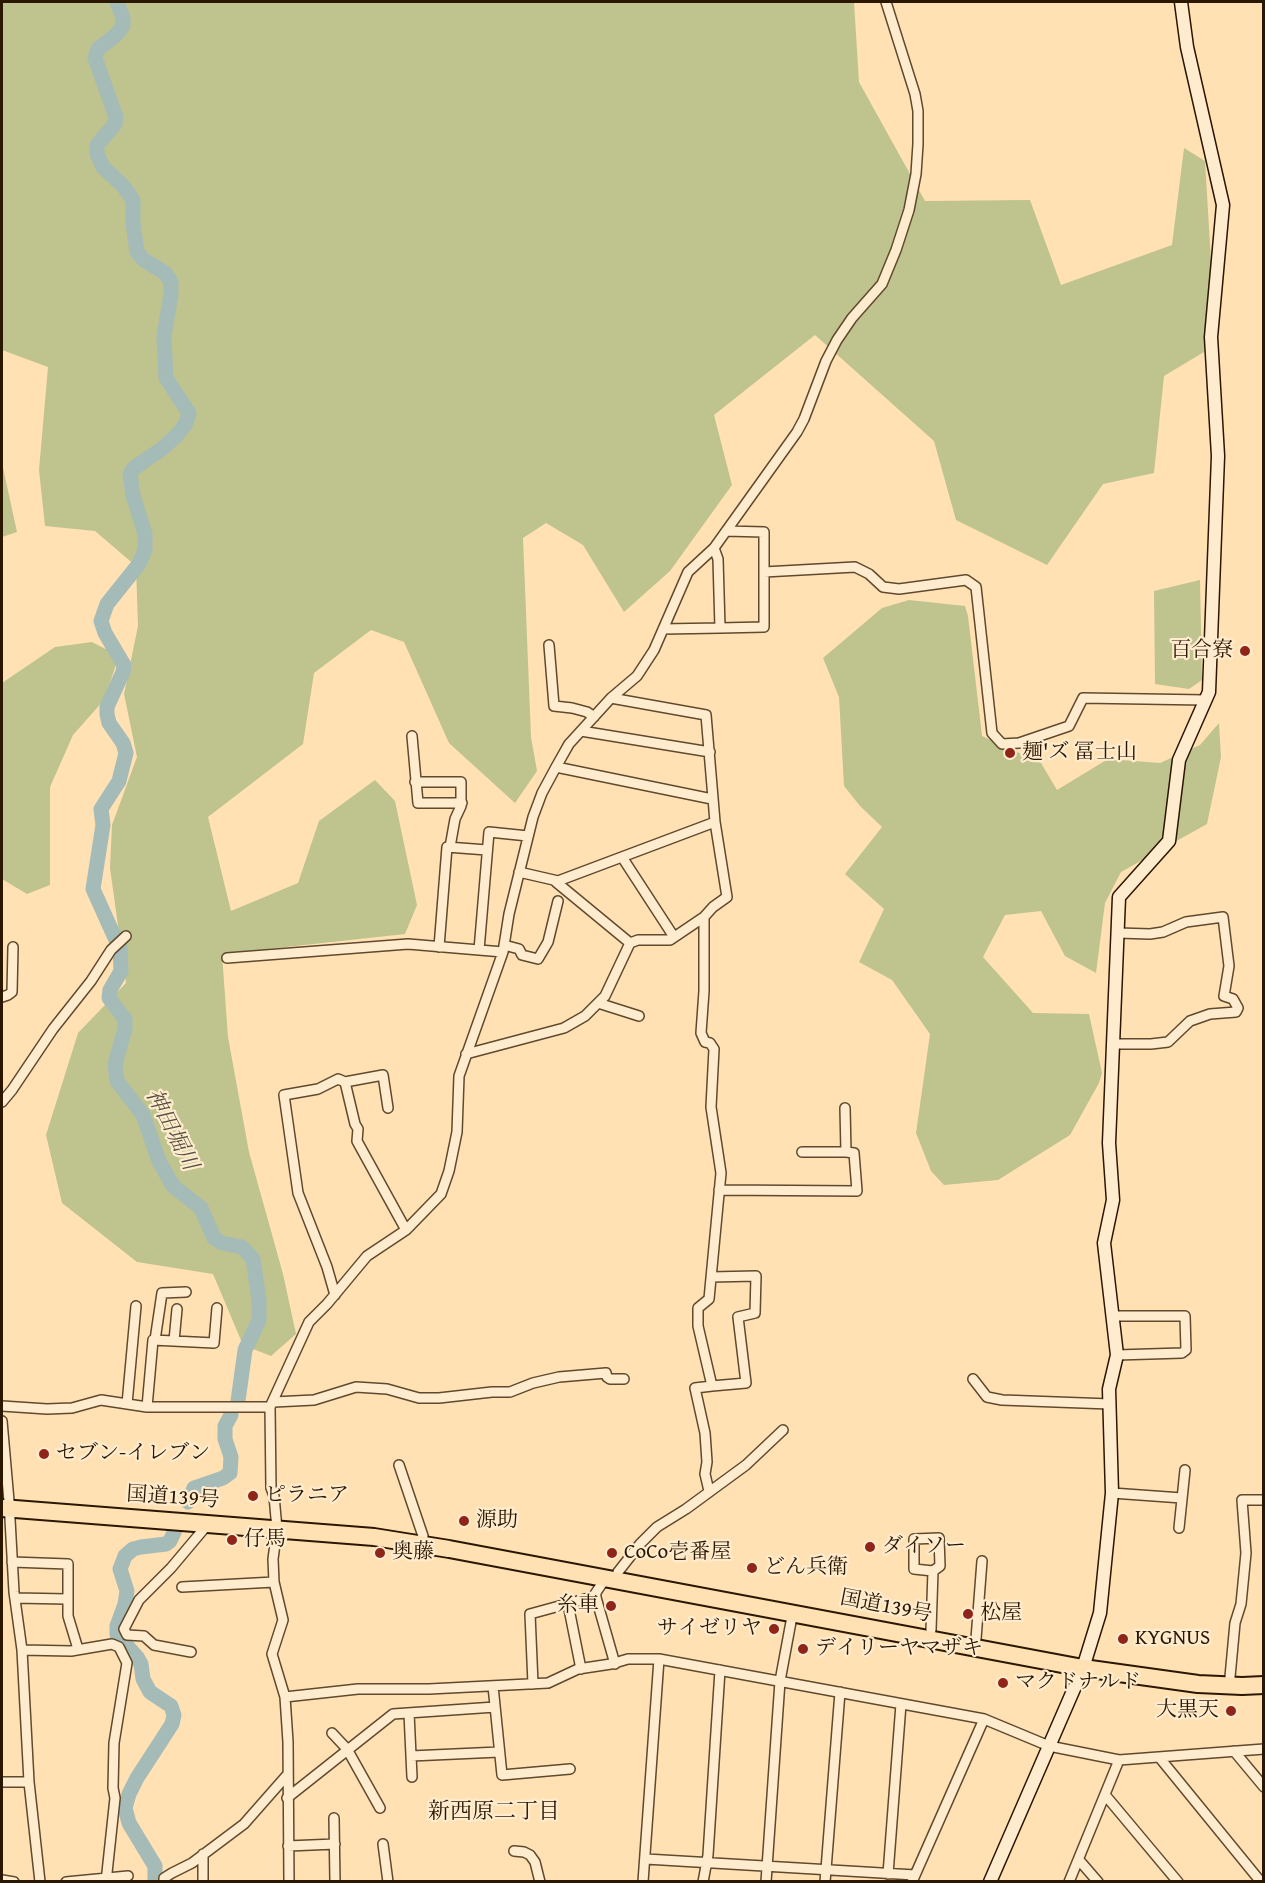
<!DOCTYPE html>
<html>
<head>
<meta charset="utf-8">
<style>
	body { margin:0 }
	#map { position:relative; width:1265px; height:1883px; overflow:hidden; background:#ffe1b4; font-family:"Gentium Book Plus",serif }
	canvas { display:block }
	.frame { position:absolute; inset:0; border:3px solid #2b1600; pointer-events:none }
</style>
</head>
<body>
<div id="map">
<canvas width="1265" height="1883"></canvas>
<div class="frame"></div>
</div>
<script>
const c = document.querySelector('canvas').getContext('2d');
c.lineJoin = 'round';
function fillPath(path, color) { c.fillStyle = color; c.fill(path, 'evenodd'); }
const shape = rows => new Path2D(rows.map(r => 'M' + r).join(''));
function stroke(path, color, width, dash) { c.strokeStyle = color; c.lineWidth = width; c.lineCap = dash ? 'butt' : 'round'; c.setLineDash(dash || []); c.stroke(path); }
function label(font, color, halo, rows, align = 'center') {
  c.font = font + ' "Gentium Book Plus","Noto Serif JP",serif'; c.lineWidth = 4.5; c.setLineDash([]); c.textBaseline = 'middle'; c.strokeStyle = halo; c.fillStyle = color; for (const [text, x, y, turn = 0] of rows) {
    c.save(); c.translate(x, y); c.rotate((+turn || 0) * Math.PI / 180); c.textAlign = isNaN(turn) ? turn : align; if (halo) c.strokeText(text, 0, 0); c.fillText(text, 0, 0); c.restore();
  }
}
const green = shape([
	[2,2,854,2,859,82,925,201,1030,200,1061,285,1172,245,1184,148,1205,161,1211,261,1204,352,1164,376,1154,473,1103,484,1047,565,956,520,934,441,815,335,714,415,732,485,670,571,624,612,583,545,546,523,523,538,531,737,537,771,515,803,449,743,404,642,371,630,314,673,303,744,208,817,231,911,298,883,319,821,375,780,395,801,417,905,405,934,222,954,228,1037,249,1152,283,1274,296,1334,271,1356,243,1345,213,1274,137,1262,62,1203,46,1135,78,1033,126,983,110,868,112,825,137,757,124,694,138,626,136,566,95,531,45,526,39,470,48,367,2,350],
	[2,463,17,532,2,537],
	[1200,580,1202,680,1189,689,1155,684,1154,591],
	[909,600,965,606,968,616,982,736,1041,763,1057,790,1108,759,1160,763,1200,745,1219,723,1221,757,1207,824,1121,872,1105,903,1096,973,1065,956,1041,911,1005,915,983,957,1033,1013,1089,1014,1102,1073,1099,1083,1070,1135,998,1180,944,1185,931,1171,916,1133,930,1034,892,980,859,962,884,909,845,874,882,827,860,806,844,786,839,697,823,658,882,608],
	[92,642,119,656,104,700,73,735,50,787,50,885,27,894,2,879,2,683,55,647]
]);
const river = shape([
	[117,2,123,18,123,26,116,35,98,49,95,58,116,117,115,124,97,145,97,154,103,167,124,187,133,200,133,223,137,252,144,260,165,273,171,282,171,294,164,336,166,378,189,413,186,423,179,433,163,448,134,468,130,474,133,495,145,534,145,550,139,564,107,604,101,621,105,633,124,665,123,672,107,707,107,714,109,723,123,743,126,753,119,781,101,809,103,825,93,889,120,949,121,971,110,990,109,998,125,1019,125,1029,115,1064,117,1081,143,1115,159,1161,173,1186,201,1208,214,1238,222,1243,242,1247,253,1259,259,1300,259,1320,245,1350,238,1401],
	[188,1502,194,1488,223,1478,230,1473,231,1457,225,1439,225,1426,231,1415],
	[155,1882,155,1866,129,1823,125,1808,129,1794,137,1778,172,1724,174,1715,171,1706,150,1692,143,1679,141,1664,137,1657,117,1635,117,1626,125,1604,127,1591,120,1569,125,1556,133,1549,141,1547,166,1544,170,1541,175,1530]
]);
const street = shape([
	[726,531,764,532,764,572,855,567,869,574,883,587,899,589,966,580,976,587,992,733,1002,744,1019,743,1069,726,1083,698,1205,700],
	[714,548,718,559,720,628,764,627,764,572],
	[663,629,720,628],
	[549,645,554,706,572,708,587,712,594,717],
	[581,731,710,752],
	[412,736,418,803,462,803],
	[556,767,712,799],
	[415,782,461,782,461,806,455,819,450,847],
	[622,857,674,937],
	[519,872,558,881,715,822],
	[556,882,630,943],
	[704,917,704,991,701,1033,705,1042,710,1043,714,1049,711,1107,721,1173,709,1299,698,1308,698,1326,712,1386,695,1388,705,1433,707,1462,705,1474,709,1491],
	[504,945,519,949,522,955,538,959,548,942,558,901],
	[439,947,447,847,487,850],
	[479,950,489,832,528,836],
	[227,958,408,944,503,952],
	[2,997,8,995,12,992,13,947],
	[598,1003,639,1016],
	[1112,1044,1151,1044,1168,1042,1190,1021,1210,1014,1236,1012,1238,1008,1233,999,1224,996,1229,966,1223,917,1186,922,1163,932,1150,934,1118,933],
	[466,1054,564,1028,585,1016,605,996,630,943,638,940,670,940,704,917,713,907,727,897,715,822,706,715,611,698],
	[345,1082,355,1124,358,1129,357,1141,406,1230],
	[2,1102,12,1090,53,1029,91,981,111,950,126,936],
	[802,1152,846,1152],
	[719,1190,857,1191,854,1153,846,1152,845,1108],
	[711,1277,756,1276,755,1313,738,1317,746,1383,712,1386],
	[335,1295,327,1267,298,1193,284,1095,318,1089,338,1079,345,1082,383,1075,388,1108],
	[1112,1316,1185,1316,1186,1350,1182,1353,1117,1355],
	[155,1340,162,1293,186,1292],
	[174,1341,177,1309],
	[973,1379,987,1397,1002,1400,1110,1404],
	[274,1402,314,1400,356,1387,387,1389,419,1398,439,1398,492,1392,510,1392,533,1383,559,1377,606,1373,607,1377,610,1379,624,1379],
	[127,1404,136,1306],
	[2,1406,47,1409,72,1408,101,1400,147,1407,270,1407],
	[147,1407,153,1340,214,1343,217,1308],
	[2,1421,9,1501,14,1592,22,1650,29,1782,40,1882],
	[399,1465,423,1536],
	[1112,1493,1182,1498],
	[1179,1528,1185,1470],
	[12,1562,68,1564,68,1616,78,1649],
	[618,1572,640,1544,657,1527,686,1509,746,1465,783,1430],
	[605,1579,595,1594,615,1664],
	[182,1587,274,1582],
	[15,1598,67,1599],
	[568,1604,581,1669],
	[931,1630,933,1571,940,1566,939,1538,914,1539,914,1569,933,1571],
	[976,1639,982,1561],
	[22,1650,71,1651,112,1644,119,1647,127,1663,114,1743,113,1788,115,1798,106,1882],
	[191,1652,154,1645,144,1636,127,1635,124,1629,139,1600,171,1568,208,1524],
	[1230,1677,1235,1623,1241,1604,1246,1553,1242,1500,1264,1500],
	[533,1684,530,1614,596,1596],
	[493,1686,502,1775,570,1769],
	[285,1697,358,1689,429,1689,548,1683,578,1669,611,1664,628,1659,659,1659,984,1719,1049,1746,1119,1760,1264,1749],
	[409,1713,412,1777],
	[332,1733,347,1749,380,1808],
	[1234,1751,1264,1787],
	[411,1756,499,1752],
	[1159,1757,1261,1882],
	[2,1782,29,1782],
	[1106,1796,1178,1882],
	[287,1798,393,1714,495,1707],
	[334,1818,335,1882],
	[383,1844,388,1882],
	[288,1846,335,1844],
	[514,1851,524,1852,530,1855,535,1862,540,1882],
	[203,1854,203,1882],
	[646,1859,915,1875],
	[1079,1860,1098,1882],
	[888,1874,901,1704],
	[2,1880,14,1882],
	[66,1882,128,1876],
	[164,1882,164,1878,172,1873,192,1863,244,1824,288,1774],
	[289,1882,288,1742,285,1697,272,1654,283,1620,274,1582,273,1559,277,1529,274,1496,271,1488,270,1407,309,1322,327,1304,367,1256,406,1230,441,1194,449,1171,457,1132,459,1076,503,952,509,914,533,817,542,793,556,767,569,744,611,698,637,676,654,650,688,572,714,548,797,432,804,419,826,361,837,340,852,318,882,284,896,250,909,210,916,174,918,144,918,111,915,94,886,2],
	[643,1882,659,1659],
	[703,1882,708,1855,720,1670],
	[766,1882,780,1681,793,1611],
	[825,1882,840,1692],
	[912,1882,984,1719],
	[1069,1882,1119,1760]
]);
const secondary = shape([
	[990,1882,1083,1668,1100,1613,1112,1493,1109,1389,1117,1355,1104,1243,1113,1200,1109,1143,1119,897,1169,841,1179,760,1209,692,1218,456,1211,337,1223,205,1187,47,1181,2]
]);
const highway = shape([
	[2,1508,374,1537,449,1549,1083,1668,1198,1684,1242,1686,1264,1685]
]);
const markers = [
	[1245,651,6,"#8f2418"],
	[1010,753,6,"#8f2418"],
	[44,1454,6,"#8f2418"],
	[253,1496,6,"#8f2418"],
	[464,1521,6,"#8f2418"],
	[232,1540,6,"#8f2418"],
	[870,1547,6,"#8f2418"],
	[380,1553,6,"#8f2418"],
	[612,1553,6,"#8f2418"],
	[752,1568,6,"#8f2418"],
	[611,1606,6,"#8f2418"],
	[968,1614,6,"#8f2418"],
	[774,1629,6,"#8f2418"],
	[1123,1639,6,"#8f2418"],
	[803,1649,6,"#8f2418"],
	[1003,1683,6,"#8f2418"],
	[1231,1711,6,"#8f2418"]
];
const poiNames = [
	["百合寮",1233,651,"right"],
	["麺'ズ 冨士山",1022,753],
	["セブン-イレブン",56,1454],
	["ピラニア",265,1496],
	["源助",476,1521],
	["仔馬",244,1540],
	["ダイソー",882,1547],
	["奥藤",392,1553],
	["CoCo壱番屋",624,1553],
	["どん兵衛",764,1568],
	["糸車",599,1606,"right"],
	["松屋",980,1614],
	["サイゼリヤ",762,1629,"right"],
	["KYGNUS",1135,1639],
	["デイリーヤマザキ",815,1649],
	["マクドナルド",1015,1683],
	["大黒天",1219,1711,"right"]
];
const streetNames = [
	["国道139号",173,1498,4],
	["国道139号",886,1607,11]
];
const waterNames = [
	["神田堀川",171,1130,63]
];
const neighbourhoodNames = [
	["新西原二丁目",494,1812]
];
fillPath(green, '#bfc38e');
stroke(river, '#a5bbb8', 15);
stroke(street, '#60492d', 12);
stroke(secondary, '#2b1600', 15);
stroke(highway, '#2b1600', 20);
stroke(street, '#ffecce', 9);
stroke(secondary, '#ffecce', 12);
stroke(highway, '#ffe1b4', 16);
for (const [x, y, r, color] of markers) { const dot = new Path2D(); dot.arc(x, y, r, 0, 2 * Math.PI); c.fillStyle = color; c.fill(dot); stroke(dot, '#ffecce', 2); }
label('21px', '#2b1600', '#ffecce', poiNames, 'left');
label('21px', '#2b1600', '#ffecce', streetNames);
label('italic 22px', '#565040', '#ffecce', waterNames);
label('22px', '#2b1600', '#ffecce', neighbourhoodNames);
</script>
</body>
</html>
